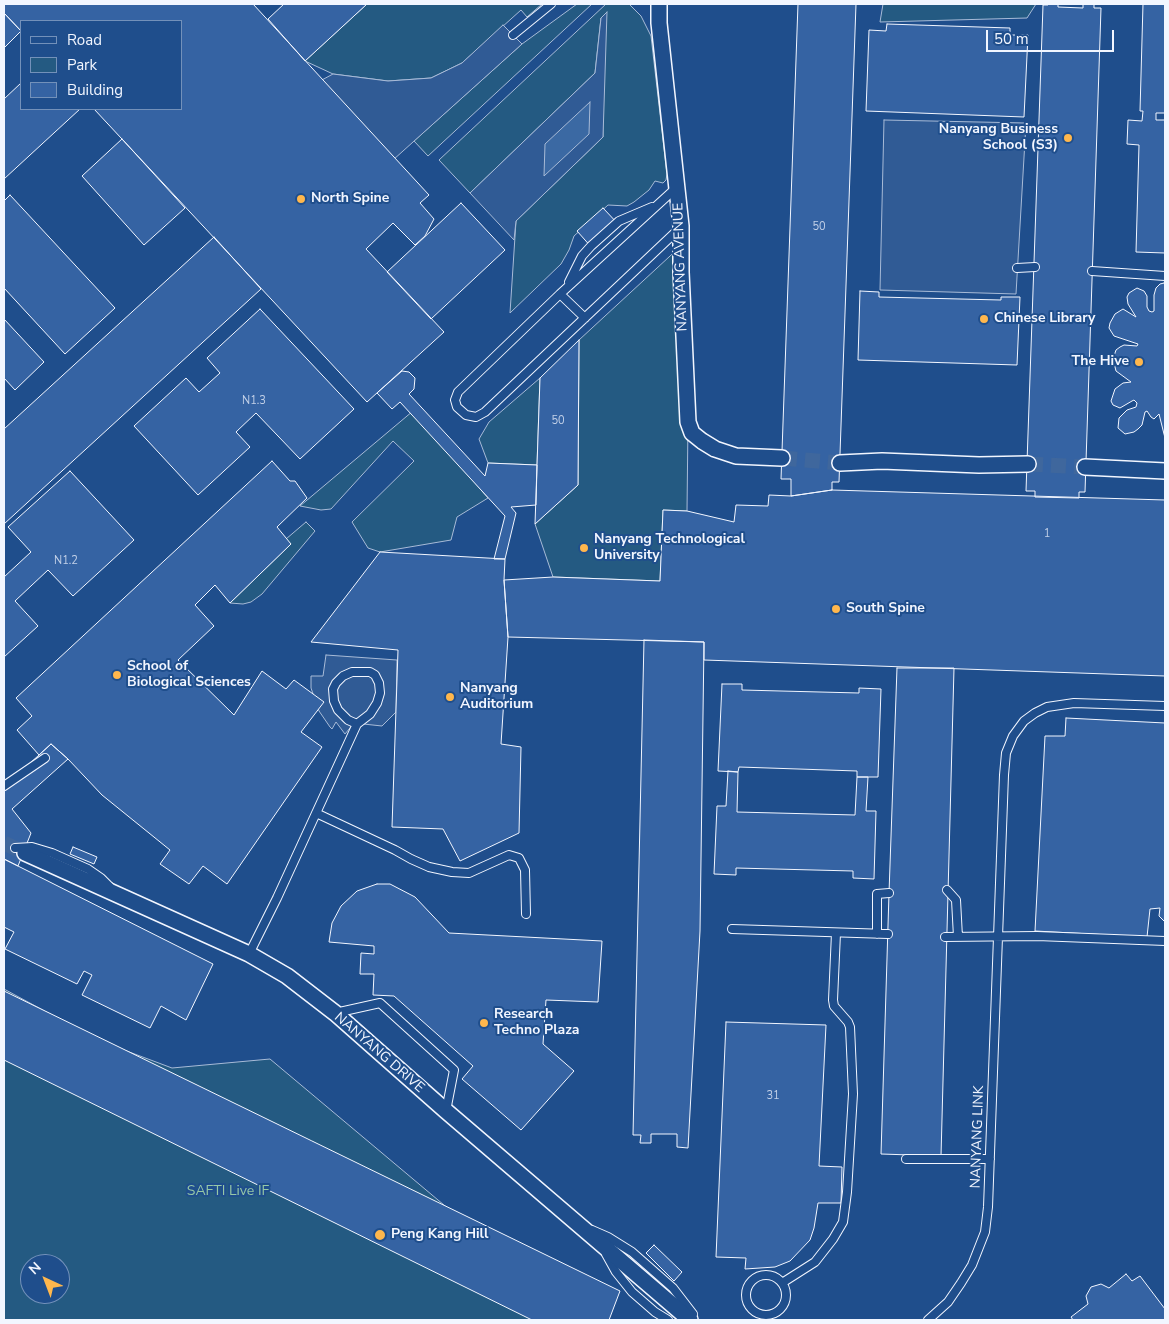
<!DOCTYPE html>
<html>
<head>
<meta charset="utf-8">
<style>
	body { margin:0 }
	#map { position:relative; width:1169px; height:1324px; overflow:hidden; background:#1f4e8c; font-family:"Nunito Sans",sans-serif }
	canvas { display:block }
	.frame { position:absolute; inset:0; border:5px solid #f2f6ff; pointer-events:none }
	.legend { position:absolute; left:20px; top:20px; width:162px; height:90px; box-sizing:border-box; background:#1f4e8c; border:1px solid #7391ba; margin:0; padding:6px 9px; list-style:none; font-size:15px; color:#f2f6ff }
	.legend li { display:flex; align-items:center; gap:10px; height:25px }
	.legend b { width:25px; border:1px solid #7391ba }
	.north { position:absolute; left:20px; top:1254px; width:50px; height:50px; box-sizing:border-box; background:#1f4e8c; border:1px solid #7391ba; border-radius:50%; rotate:317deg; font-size:14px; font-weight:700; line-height:20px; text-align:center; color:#f2f6ff }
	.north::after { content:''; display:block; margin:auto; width:18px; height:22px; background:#ffb74d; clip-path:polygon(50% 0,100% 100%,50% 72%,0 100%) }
	.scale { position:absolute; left:986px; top:30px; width:128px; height:22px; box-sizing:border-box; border:2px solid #f2f6ff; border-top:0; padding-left:6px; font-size:15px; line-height:18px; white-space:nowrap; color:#f2f6ff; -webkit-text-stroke:4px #1f4e8c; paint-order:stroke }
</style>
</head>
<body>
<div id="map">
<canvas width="1169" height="1324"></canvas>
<div class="frame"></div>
<ul class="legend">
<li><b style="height:6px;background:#1f4e8c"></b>Road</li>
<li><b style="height:14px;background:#245a82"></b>Park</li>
<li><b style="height:14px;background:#3563a3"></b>Building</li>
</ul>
<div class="north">N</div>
<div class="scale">50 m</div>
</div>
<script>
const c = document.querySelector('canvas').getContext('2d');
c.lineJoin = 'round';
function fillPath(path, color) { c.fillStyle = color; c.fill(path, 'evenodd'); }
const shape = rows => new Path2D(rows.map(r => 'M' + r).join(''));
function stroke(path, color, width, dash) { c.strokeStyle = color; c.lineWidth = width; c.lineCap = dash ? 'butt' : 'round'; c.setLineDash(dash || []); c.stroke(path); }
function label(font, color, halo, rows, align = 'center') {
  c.font = font + ' "Nunito Sans",sans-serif'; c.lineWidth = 4; c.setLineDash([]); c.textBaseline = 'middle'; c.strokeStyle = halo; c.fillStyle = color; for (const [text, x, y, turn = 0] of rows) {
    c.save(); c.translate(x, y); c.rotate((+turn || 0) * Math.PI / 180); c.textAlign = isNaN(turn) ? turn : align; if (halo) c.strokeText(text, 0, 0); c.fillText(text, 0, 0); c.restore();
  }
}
const green = shape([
	[367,4,542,4,527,17,521,10,462,63,431,78,388,81,333,74,305,61,367,4],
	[577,4,592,4,428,156,414,141,522,44,577,4],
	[606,4,629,4,641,16,651,36,667,174,666,180,663,183,655,181,649,190,634,202,627,206,608,205,574,236,569,250,561,264,510,313,516,221,603,137,601,18,595,73,470,193,439,160,606,4],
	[883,4,1036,4,1027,18,880,22,883,4],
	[682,245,688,422,687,511,663,510,660,581,553,577,535,524,578,485,579,340,682,245],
	[540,378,537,465,488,463,479,439,489,422,540,378],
	[413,411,488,498,457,517,451,540,380,552,368,548,352,522,414,461,393,441,331,509,321,510,300,506,413,411],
	[306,522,315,531,262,594,251,602,243,604,230,603,291,544,286,539,306,522],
	[4,989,100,1041,172,1068,270,1059,581,1320,4,1320,4,989],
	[30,1264,60,1264,60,1294,30,1294,30,1264]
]);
const parking = shape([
	[607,12,603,137,516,221,514,240,470,193,595,73,601,18,607,12],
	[503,25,522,44,393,160,320,81,333,74,388,81,431,78,462,63,503,25],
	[884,120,1026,123,1016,294,880,290,884,120],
	[326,655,397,660,396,712,382,726,354,723,345,734,336,722,332,729,330,727,319,711,311,688,311,676,323,676,326,655]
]);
const water = shape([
	[590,102,589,134,544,176,545,144,590,102]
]);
const building = shape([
	[4,4,253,4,429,195,420,203,434,219,425,236,415,245,393,223,366,249,444,332,367,402,94,109,181,109,181,21,21,21,21,31,4,13,4,4],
	[284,4,367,4,305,61,268,19,284,4],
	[798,4,856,4,839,482,832,482,832,490,791,496,791,479,781,479,798,4],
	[1048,4,1058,4,1058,7,1083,8,1083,4,1094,4,1094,8,1101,8,1085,492,1079,492,1079,498,1035,497,1035,491,1026,491,1043,5,1048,5,1048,4],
	[1143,4,1165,4,1165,113,1156,113,1156,120,1165,120,1165,253,1136,252,1139,145,1127,144,1128,120,1142,121,1143,111,1140,111,1143,4],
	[4,13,21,31,4,48,4,13],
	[887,24,1010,28,1010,35,1028,35,1024,117,866,111,869,30,886,31,887,24],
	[21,83,21,109,80,109,4,179,4,99,21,83],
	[122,139,185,208,144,245,82,176,122,139],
	[10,195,115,308,65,354,4,288,4,201,10,195],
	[461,203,505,250,431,319,387,272,461,203],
	[603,208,620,226,593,249,577,231,603,208],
	[214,237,261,289,4,524,4,429,214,237],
	[1164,283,1165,283,1165,438,1159,414,1154,419,1151,417,1147,411,1145,412,1142,425,1138,429,1134,432,1125,434,1118,428,1119,418,1127,410,1136,407,1137,403,1134,400,1132,401,1120,408,1113,405,1111,401,1115,389,1123,383,1131,382,1116,371,1113,359,1116,350,1120,347,1124,345,1137,346,1138,344,1114,336,1109,328,1110,323,1115,314,1123,309,1136,317,1128,304,1127,297,1129,293,1137,288,1144,291,1147,296,1147,307,1149,311,1152,312,1154,311,1154,295,1156,288,1160,284,1164,283],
	[860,291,879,292,879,297,1001,300,1001,297,1020,297,1017,365,858,360,860,291],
	[260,309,354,409,300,459,256,413,236,432,250,447,198,495,134,426,186,378,199,392,220,373,207,358,260,309],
	[4,319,44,362,15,390,4,378,4,319],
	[579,340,578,485,535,524,540,378,579,340],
	[402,371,409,372,415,378,414,389,409,394,485,476,488,463,537,465,536,505,511,507,516,513,505,559,494,559,505,516,400,402,392,409,377,393,402,371],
	[272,461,290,481,295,481,307,498,277,527,291,544,230,603,215,585,195,605,214,626,178,660,234,715,262,671,286,689,294,680,324,702,301,732,322,747,227,884,203,866,189,884,160,864,170,850,102,795,68,759,51,744,39,755,17,730,32,716,16,698,272,461],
	[70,471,134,540,73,596,48,570,15,601,38,626,4,657,4,577,31,552,8,527,70,471],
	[832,490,1165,500,1165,676,704,660,704,642,508,637,504,580,553,577,660,581,663,510,687,511,734,522,736,505,768,506,769,495,791,496,832,490],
	[380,552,505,559,504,580,508,637,501,744,521,747,519,833,460,861,443,829,392,827,398,650,311,642,380,552],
	[644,640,704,642,700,931,688,1148,677,1147,677,1134,651,1134,651,1143,640,1143,641,1135,633,1135,644,640],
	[897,668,954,668,941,1156,881,1154,889,893,897,668],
	[722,684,742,684,742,690,859,693,859,688,881,689,878,777,857,777,857,771,739,767,738,772,718,771,722,684],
	[1066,718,1165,723,1165,922,1159,916,1160,908,1150,909,1147,937,1035,931,1045,736,1065,736,1066,718],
	[51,744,68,759,12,809,31,833,18,866,4,859,4,787,51,744],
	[728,771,738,772,737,812,855,815,857,777,868,777,866,811,876,811,874,879,853,878,853,871,736,868,736,875,714,874,717,806,726,806,728,771],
	[73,847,97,857,94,864,70,854,73,847],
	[4,859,213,964,186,1020,161,1006,150,1028,82,995,92,975,84,971,77,984,5,949,14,932,4,927,4,859],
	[377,884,390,884,415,897,449,933,602,941,598,1002,546,1000,543,1044,574,1071,521,1130,462,1079,473,1066,394,996,373,995,374,974,360,974,361,953,374,954,374,946,329,942,332,923,341,906,357,891,377,884],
	[4,991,620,1291,609,1320,532,1320,4,1060,4,991],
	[726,1022,826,1025,819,1166,842,1167,841,1203,818,1203,814,1228,810,1240,790,1261,775,1267,745,1269,746,1258,716,1257,726,1022],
	[654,1245,682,1272,674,1281,646,1253,654,1245],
	[1126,1274,1132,1281,1140,1276,1165,1309,1165,1320,1073,1320,1071,1317,1088,1304,1086,1296,1091,1287,1101,1284,1109,1288,1126,1274]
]);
const minorTunnel = shape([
	[782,458,840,463],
	[1028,464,1085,467],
	[4,843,25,853]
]);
const service = shape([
	[513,35,551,4],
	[676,188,560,294,458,392,455,400,457,407,466,415,476,417,485,412,680,228],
	[1017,268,1035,267],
	[1092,271,1165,276],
	[569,282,582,256,591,246,619,221,652,207],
	[560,294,585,318],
	[4,786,45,758],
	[316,813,395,850,411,859,429,867,452,872,469,873,509,855,519,858,525,870,526,914],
	[15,848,32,847,52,853,88,869,101,878,110,887],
	[947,890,956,900,958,937],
	[732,929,888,934],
	[877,934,877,894,889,893],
	[945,937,1037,936,1165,941],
	[249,954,277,898,357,724,370,714,377,703,380,693,379,683,375,675,370,672,352,672,343,676,336,683,333,689,334,701,338,710,348,720,357,724],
	[335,1013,380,1003,454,1070,446,1111],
	[906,1159,990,1159],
	[592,1230,608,1237,632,1252,673,1288,693,1314],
	[606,1254,616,1272,632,1292,655,1312,668,1320],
	'746 1295a20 20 0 1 1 40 0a20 20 0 1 1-40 0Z',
	[782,1283,815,1262,833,1239,843,1222,847,1192,853,1094,850,1027,848,1022,834,1006,833,1000,836,933],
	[928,1320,948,1302,961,1283,972,1265,985,1232,988,1207,1004,775,1006,753,1013,736,1024,721,1035,713,1047,707,1074,703,1165,706]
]);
const minor = shape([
	[659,4,659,23,681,226,681,272,688,422,692,433,702,441,715,449,736,456,782,458],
	[840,463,882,461,979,465,1028,464],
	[1085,467,1165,471],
	[25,853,249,954,287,976,335,1013,446,1111,690,1320]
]);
const markers = [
	[1068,138,5,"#ffb74d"],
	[301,199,5,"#ffb74d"],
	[984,319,5,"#ffb74d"],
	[1139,362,5,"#ffb74d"],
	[584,548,5,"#ffb74d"],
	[836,609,5,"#ffb74d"],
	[117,675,5,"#ffb74d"],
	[450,697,5,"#ffb74d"],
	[484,1023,5,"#ffb74d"],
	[380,1235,6,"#ffb74d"]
];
const numberNames = [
	["50",819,227],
	["N1.3",254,401],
	["50",558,421],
	["1",1047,534],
	["N1.2",66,561],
	["31",773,1096]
];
const poiNames = [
	["Nanyang Business",1058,130,"right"],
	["School (S3)",1058,146,"right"],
	["North Spine",311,199],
	["Chinese Library",994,319],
	["The Hive",1129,362,"right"],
	["Nanyang Technological",594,540],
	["University",594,556],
	["South Spine",846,609],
	["School of",127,667],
	["Biological Sciences",127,683],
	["Nanyang",460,689],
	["Auditorium",460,705],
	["Research",494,1015],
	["Techno Plaza",494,1031],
	["Peng Kang Hill",391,1235]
];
const streetNames = [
	["NANYANG AVENUE",681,267,-92],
	["NANYANG DRIVE",379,1053,41],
	["NANYANG LINK",978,1137,-88]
];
const parkNames = [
	["SAFTI Live IF",228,1192]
];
fillPath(green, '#245a82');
stroke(green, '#a8bbd7', 1);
fillPath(parking, '#305b95');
stroke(parking, '#a8bbd7', 1);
fillPath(water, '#3b69a3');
stroke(water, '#a8bbd7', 1);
fillPath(building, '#3563a3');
stroke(building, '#f2f6ff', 1);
stroke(minorTunnel, '#3f679d', 15, [15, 8]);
stroke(service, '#f2f6ff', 10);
stroke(minor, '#f2f6ff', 18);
stroke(service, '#1f4e8c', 8);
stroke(minor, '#1f4e8c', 15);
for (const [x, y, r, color] of markers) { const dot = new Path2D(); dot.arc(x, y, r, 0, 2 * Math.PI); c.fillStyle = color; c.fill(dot); stroke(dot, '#1f4e8c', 2); }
label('11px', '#c3d1e8', null, numberNames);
label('bold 14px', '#f2f6ff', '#1f4e8c', poiNames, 'left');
label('14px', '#f2f6ff', '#1f4e8c', streetNames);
label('14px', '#97c8a6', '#1f4e8c', parkNames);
</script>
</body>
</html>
